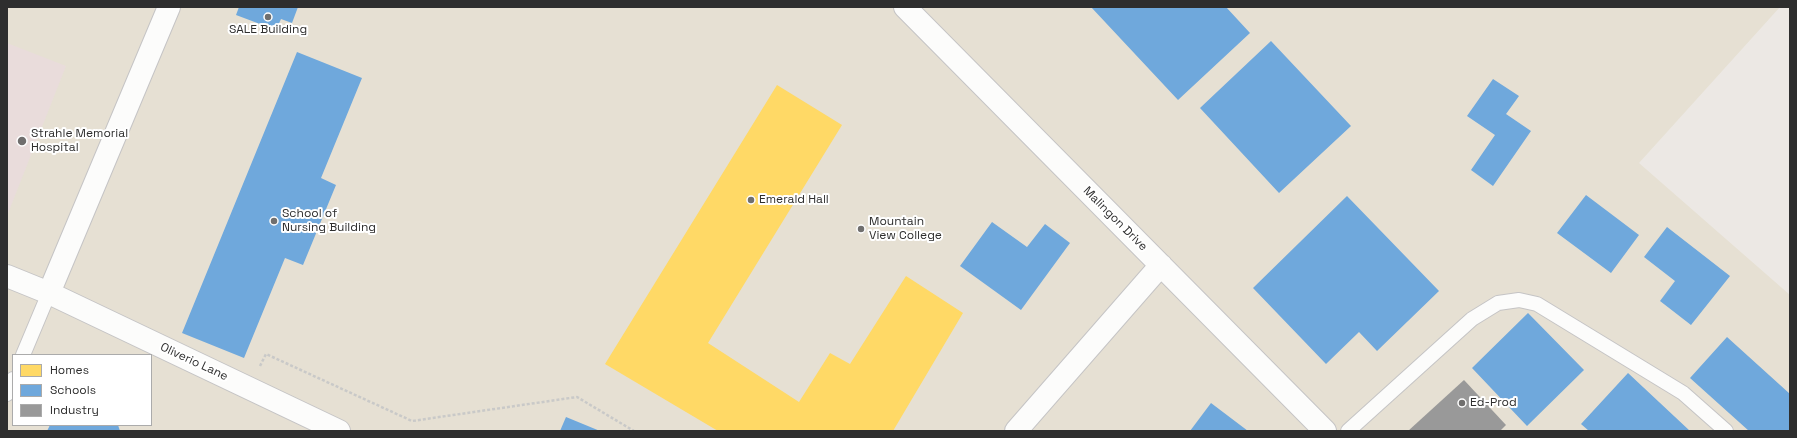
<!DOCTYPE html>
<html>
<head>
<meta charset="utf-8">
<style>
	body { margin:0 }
	#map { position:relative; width:1797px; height:438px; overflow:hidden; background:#ece8e4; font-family:"Space Grotesk",sans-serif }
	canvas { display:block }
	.frame { position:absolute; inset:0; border:8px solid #2e2e2e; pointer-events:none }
	.legend { position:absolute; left:12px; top:354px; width:140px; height:72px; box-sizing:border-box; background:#fff; border:1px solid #ababab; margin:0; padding:5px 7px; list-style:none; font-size:12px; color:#2e2e2e }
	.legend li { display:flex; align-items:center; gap:8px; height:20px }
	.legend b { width:20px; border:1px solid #ababab }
</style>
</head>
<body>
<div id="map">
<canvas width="1797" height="438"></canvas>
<div class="frame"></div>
<ul class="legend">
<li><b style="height:11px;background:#ffd966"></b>Homes</li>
<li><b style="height:11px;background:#6fa8dc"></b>Schools</li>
<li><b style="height:11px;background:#999"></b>Industry</li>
</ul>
</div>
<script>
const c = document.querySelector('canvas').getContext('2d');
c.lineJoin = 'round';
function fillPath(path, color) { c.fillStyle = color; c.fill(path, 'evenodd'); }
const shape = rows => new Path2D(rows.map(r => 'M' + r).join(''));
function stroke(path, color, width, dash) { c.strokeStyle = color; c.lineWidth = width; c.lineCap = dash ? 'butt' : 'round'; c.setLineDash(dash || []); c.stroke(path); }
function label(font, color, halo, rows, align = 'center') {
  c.font = font + ' "Space Grotesk",sans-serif'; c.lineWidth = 4; c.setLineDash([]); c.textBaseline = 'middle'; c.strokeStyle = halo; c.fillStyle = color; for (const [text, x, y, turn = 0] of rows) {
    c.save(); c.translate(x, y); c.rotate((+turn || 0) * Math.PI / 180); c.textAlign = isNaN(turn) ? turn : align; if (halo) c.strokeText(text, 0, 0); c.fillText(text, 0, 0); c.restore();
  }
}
const education = shape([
	[7,7,1780,7,1639,163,1790,295,1790,431,7,431],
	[13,355,151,355,151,425,13,425]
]);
const medical = shape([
	[7,43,66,66,7,216]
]);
const homes = shape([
	[777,85,842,125,708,343,799,402,830,353,850,364,906,276,963,313,893,431,718,431,605,364]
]);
const schools = shape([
	[239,7,298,7,292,23,281,19,276,30,236,15],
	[1091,7,1226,7,1250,33,1178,100],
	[1271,41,1351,126,1279,193,1200,108],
	[297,52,362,78,321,178,336,185,303,265,285,258,244,358,182,333],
	[1493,79,1519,96,1506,114,1531,131,1493,186,1471,170,1495,135,1467,116],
	[1586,195,1639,235,1611,273,1557,233],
	[1347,196,1439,291,1377,351,1359,332,1326,364,1253,288],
	[992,222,1027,247,1045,224,1070,243,1021,310,960,266],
	[1667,227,1730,276,1691,325,1660,301,1675,281,1644,257],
	[1528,313,1584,370,1527,426,1472,368],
	[1727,337,1790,394,1790,431,1749,431,1690,378],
	[1628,373,1690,431,1589,431,1581,424],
	[1211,403,1248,431,1190,431],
	[566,417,600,431,560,431],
	[50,425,118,425,120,431,47,431]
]);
const industry = shape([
	[1464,380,1506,425,1500,431,1408,431]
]);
const path = shape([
	[260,366,266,354,412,421,577,397,634,431]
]);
const service = shape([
	[23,355,49,293],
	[7,394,13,379],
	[1348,431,1472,319,1498,303,1519,300,1537,304,1683,393,1726,431]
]);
const minor = shape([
	[905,7,1325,431],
	[7,276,49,293,339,431],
	[49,293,169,7],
	[1016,431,1161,265]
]);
const markers = [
	[268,17,4,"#706f6e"],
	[22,141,5,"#706f6e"],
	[751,200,4,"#706f6e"],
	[274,221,4,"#706f6e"],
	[861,229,4,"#706f6e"],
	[1462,403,4,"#706f6e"]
];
const poiNames = [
	["SALE Building",268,30,"center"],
	["Strahle Memorial",31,134],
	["Hospital",31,148],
	["Emerald Hall",759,200],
	["School of",282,214],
	["Nursing Building",282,228],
	["Mountain",869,222],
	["View College",869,236],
	["Ed-Prod",1470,403]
];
const streetNames = [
	["Malingon Drive",1115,219,45],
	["Oliverio Lane",194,362,25]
];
fillPath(education, '#e6e0d3');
fillPath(medical, '#e9dcdb');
fillPath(homes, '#ffd966');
fillPath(schools, '#6fa8dc');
fillPath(industry, '#999');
stroke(service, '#c5c4c5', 16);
stroke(minor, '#c5c4c5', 24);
stroke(path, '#c9c9c8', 2.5, [3, 2]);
stroke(service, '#fcfcfb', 14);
stroke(minor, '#fcfcfb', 22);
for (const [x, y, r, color] of markers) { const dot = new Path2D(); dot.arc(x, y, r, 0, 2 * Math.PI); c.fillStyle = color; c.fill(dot); stroke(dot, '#fff', 1.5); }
label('12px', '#2e2e2e', '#fff', poiNames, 'left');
label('12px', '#2e2e2e', '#fff', streetNames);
</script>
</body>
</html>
